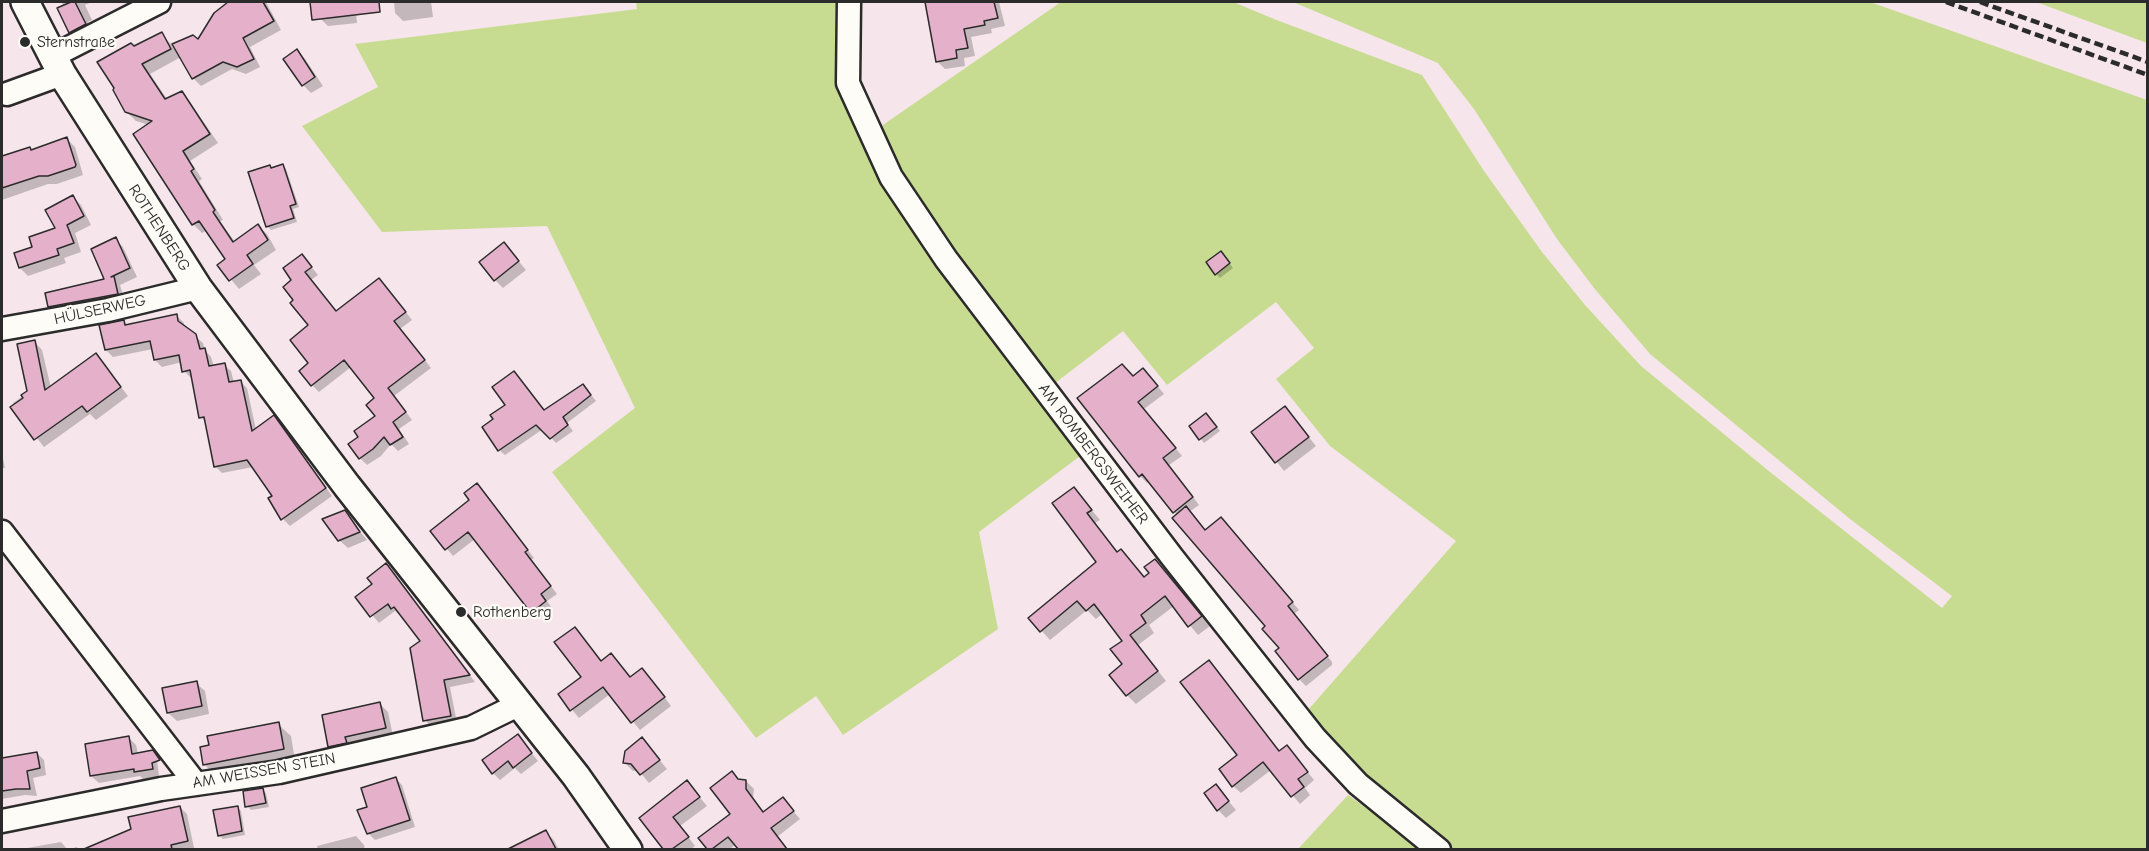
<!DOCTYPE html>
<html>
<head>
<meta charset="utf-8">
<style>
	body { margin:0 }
	#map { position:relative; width:2149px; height:851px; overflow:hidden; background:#f6e5ea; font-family:"Comic Neue",sans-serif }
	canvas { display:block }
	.frame { position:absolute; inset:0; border:3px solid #2b2b2b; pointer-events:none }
</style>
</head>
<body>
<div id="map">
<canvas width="2149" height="851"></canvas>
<div class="frame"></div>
</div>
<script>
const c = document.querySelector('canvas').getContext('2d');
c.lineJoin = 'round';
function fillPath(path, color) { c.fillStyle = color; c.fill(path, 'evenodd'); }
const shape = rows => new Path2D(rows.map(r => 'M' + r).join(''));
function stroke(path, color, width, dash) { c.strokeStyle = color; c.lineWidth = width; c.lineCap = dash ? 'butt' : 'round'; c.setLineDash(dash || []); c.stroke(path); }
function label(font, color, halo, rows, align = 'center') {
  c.font = font + ' "Comic Neue",sans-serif'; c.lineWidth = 4.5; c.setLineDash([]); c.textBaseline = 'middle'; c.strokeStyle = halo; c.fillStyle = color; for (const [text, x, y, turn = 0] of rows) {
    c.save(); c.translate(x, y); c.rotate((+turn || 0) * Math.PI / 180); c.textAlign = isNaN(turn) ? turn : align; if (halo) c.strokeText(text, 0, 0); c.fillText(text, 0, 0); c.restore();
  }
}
const green = shape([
	[636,2,838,2,860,136,886,189,1080,456,979,532,998,629,843,735,816,696,756,738,552,472,635,408,547,226,382,232,302,126,378,87,355,44,637,9],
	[1061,2,1233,2,1274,19,1422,75,1484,171,1542,252,1585,305,1641,366,1770,472,1942,608,1952,596,1850,519,1650,354,1594,288,1557,239,1474,109,1438,63,1293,2,1870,2,2147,100,2147,849,1453,849,1367,779,1308,710,1456,541,1330,446,1276,379,1314,348,1276,302,1167,385,1123,331,1050,387,898,174,877,129],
	[2036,2,2147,2,2147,43],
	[1348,795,1423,849,1297,850]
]);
const shadow = shape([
	[62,2,92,2,85,5,92,20,88,22,92,32,78,39,70,32],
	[235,2,266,2,281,30,250,47,260,67,246,74,232,69,201,86,193,78,181,57,150,74,167,99,181,93,190,102,218,143,190,161,202,179,199,181,223,220,220,221,235,242,258,226,267,234,276,250,254,265,261,274,239,289,219,265,227,259,207,230,202,233,193,224,149,125,136,121,126,111,134,47,161,34,172,45,193,37,199,41],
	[319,2,355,2,357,23,328,26,321,19],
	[394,2,431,2,433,17,403,21,395,13],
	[927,2,999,2,1005,26,991,29,992,33,971,37,975,56,964,58,965,66,945,69,937,61],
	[297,51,305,59,323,86,311,93,303,85],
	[67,139,75,147,83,175,57,184,48,184,2,200,2,158,30,148,32,151],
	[283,165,286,169,299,207,293,209,297,222,271,230,267,226,270,166,272,169],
	[73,197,81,205,91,225,75,233,81,252,64,258,66,263,28,276,20,268,34,248,57,229],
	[115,239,123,247,137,277,120,285,125,302,58,315,49,306,107,280],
	[504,244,526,270,503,288,495,280],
	[1225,257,1233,268,1220,278,1216,274],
	[309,264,318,275,311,280,337,313,386,287,412,320,400,329,431,368,394,396,412,420,399,429,409,444,398,451,391,444,381,456,367,465,360,458,360,437,377,416,376,398,351,367,319,392,312,385,310,326,295,300,285,287],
	[177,316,184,323,184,327,203,343,205,350,211,357,214,367,224,365,231,371,234,383,240,381,247,388,256,430,280,424,332,496,290,526,283,519,270,499,274,496,253,467,222,473,215,466,207,423,201,417,193,378,191,378,184,371,182,362,162,367,155,360,153,349,113,357,106,350,124,322,128,326],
	[34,341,42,350,51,388,96,355,128,396,96,420,90,414,44,447,13,408,13,403,29,392],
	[1150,377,1164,394,1144,409,1182,456,1169,465,1199,505,1189,512,1206,532,1228,526,1299,610,1294,614,1332,662,1332,665,1306,686,1299,679,1267,626,1149,481,1147,483,1140,476,1133,378],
	[588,391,596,401,567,423,573,431,556,443,543,429,505,455,499,450,545,411],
	[1285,408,1316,446,1284,471,1253,432],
	[1210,418,1220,431,1204,443,1191,426],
	[2,454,5,468,2,468],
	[1074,489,1100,520,1095,523,1118,553,1121,551,1145,578,1151,574,1155,561,1210,626,1198,635,1174,606,1149,625,1154,633,1138,645,1166,681,1136,704,1127,695,1124,641,1103,613,1096,619,1087,610,1050,640,1030,618,1098,562],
	[483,492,534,558,531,560,557,594,547,601,552,608,539,619,475,539,453,556,432,531],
	[344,512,367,540,348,548,339,540],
	[386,565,475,682,450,687,457,723,432,728,425,720,422,641,401,614,400,615,395,611,379,623,357,597,374,584],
	[575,629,602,662,611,655,631,678,650,678,671,706,640,730,610,694,579,718,560,695,583,677],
	[1209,662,1280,752,1294,755,1314,780,1305,788,1310,795,1300,804,1271,770,1241,793,1233,786,1239,756],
	[196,683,205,691,209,714,177,721,168,713],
	[380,704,388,712,393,736,338,754,330,746],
	[278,724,291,736,295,761,217,777,204,764],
	[518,736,538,761,521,774,515,768,500,780,493,773],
	[129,738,136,745,138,754,157,760,159,776,143,779,140,776,99,783,91,776],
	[642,739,667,769,649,783,639,771,633,771,624,762],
	[37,753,44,760,46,775,33,778,37,796,25,795,2,799,2,759],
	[732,773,740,781,746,781,754,789,753,798,764,813,783,799,800,819,777,837,787,850,740,850,736,844,729,850,708,850,700,839,732,814],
	[395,778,402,785,415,827,375,840,368,833,369,808],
	[687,782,707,806,680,826,695,846,690,850,665,850,641,818],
	[1216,786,1236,810,1226,818,1218,810],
	[263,790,266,793,269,807,251,810,247,806],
	[180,807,187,814,194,848,97,850,101,840,105,842],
	[237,807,241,811,245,835,223,839,219,835],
	[545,832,554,840,559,850,521,850,519,846],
	[356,836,364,845,365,850,318,850,317,846],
	[61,842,68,850,27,850,27,848],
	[76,847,83,850,70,850]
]);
const building = shape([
	[71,2,75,2,86,24,69,33,57,8,71,2],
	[228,2,263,2,274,21,243,38,254,59,237,67,223,62,192,79,172,44,193,35,198,39,214,13,228,2],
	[310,2,379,2,380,12,312,20,310,2],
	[925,2,994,2,998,18,984,21,985,25,964,29,968,48,956,50,957,58,936,62,925,2],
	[162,32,171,49,142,64,165,99,182,91,210,134,183,151,194,169,191,171,215,210,213,212,233,242,258,224,268,240,247,255,253,264,229,281,217,265,225,259,199,221,192,225,133,134,152,121,125,112,113,90,114,88,97,62,131,43,134,46,162,32],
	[297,49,315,77,302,86,283,59,297,49],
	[67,137,76,165,75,167,48,176,39,176,2,188,2,156,30,147,31,150,67,137],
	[283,164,296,204,290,206,294,218,266,227,248,172,270,165,271,168,283,164],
	[73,195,84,216,67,225,74,243,57,249,59,255,19,268,14,253,32,247,29,237,55,228,45,210,73,195],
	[116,237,130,268,111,277,114,276,118,294,48,307,45,293,104,279,91,249,116,237],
	[504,242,519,261,494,281,479,262,504,242],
	[1221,251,1230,263,1215,275,1206,262,1221,251],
	[302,254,312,267,305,272,336,311,379,278,406,312,394,321,425,360,388,388,406,412,393,422,403,437,390,445,384,437,373,449,359,459,348,444,358,437,354,431,375,416,366,405,374,398,344,360,311,386,299,371,308,363,290,340,308,325,290,303,293,300,283,287,291,280,283,268,302,254],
	[177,314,178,321,196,334,200,349,205,348,209,366,225,363,229,382,241,380,252,431,274,415,326,488,281,520,268,498,272,496,247,460,214,467,204,417,199,418,190,370,182,372,179,355,154,360,150,341,105,350,99,325,124,320,125,325,177,314],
	[35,340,45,390,96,353,121,387,87,412,82,406,34,440,10,407,23,398,21,395,27,391,17,344,35,340],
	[1122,364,1133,376,1143,368,1158,386,1138,402,1176,448,1163,458,1193,497,1173,513,1142,474,1139,477,1077,398,1122,364],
	[514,371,544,410,583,384,591,395,563,417,568,425,550,439,536,425,498,451,482,427,493,419,490,415,505,405,492,387,514,371],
	[1285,406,1309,437,1275,463,1251,432,1285,406],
	[1206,413,1217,427,1199,440,1189,426,1206,413],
	[477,483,528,550,525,552,551,586,541,594,546,601,531,613,468,532,445,550,430,531,469,500,464,493,477,483],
	[1074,487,1092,510,1087,513,1117,552,1121,549,1144,577,1149,573,1144,567,1155,559,1202,616,1188,627,1165,596,1141,615,1146,623,1130,635,1158,671,1126,696,1109,675,1122,664,1110,649,1122,641,1094,604,1086,611,1077,601,1040,632,1028,618,1096,562,1052,503,1074,487],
	[1186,506,1205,530,1221,517,1293,602,1288,606,1328,656,1298,680,1275,651,1279,648,1262,629,1265,626,1172,518,1186,506],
	[345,510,360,532,338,541,322,519,345,510],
	[386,563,470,675,444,680,451,716,423,721,410,648,420,641,394,607,391,609,388,604,370,617,355,597,372,584,367,578,386,563],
	[575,627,601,661,611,653,630,677,642,668,665,697,631,723,603,687,570,711,558,694,581,677,554,642,575,627],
	[1209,660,1279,751,1287,745,1308,772,1298,779,1304,787,1291,797,1263,762,1232,787,1219,769,1237,755,1180,682,1209,660],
	[197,681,202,706,167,713,162,688,197,681],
	[380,702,386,728,345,737,347,743,328,747,322,715,380,702],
	[279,722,284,749,203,765,200,747,209,745,207,736,279,722],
	[518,734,532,753,513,768,508,761,492,774,482,760,518,734],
	[129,736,132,754,153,750,160,760,152,763,153,769,134,772,134,769,90,776,85,744,129,736],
	[642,737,660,760,640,775,631,764,623,763,625,751,642,737],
	[37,752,40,768,27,771,30,789,16,789,2,791,2,758,37,752],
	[732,771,738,779,746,780,746,789,763,812,783,797,794,811,771,828,787,849,738,849,728,837,712,849,707,849,698,838,730,814,710,788,732,771],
	[396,777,410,820,367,834,357,810,367,807,361,788,396,777],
	[687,780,700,797,673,817,689,837,672,849,663,849,639,818,687,780],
	[1216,784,1229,801,1217,811,1204,793,1216,784],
	[263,788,266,803,245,807,243,791,263,788],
	[180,806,188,841,171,845,172,849,84,849,131,829,128,817,180,806],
	[238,806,242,831,218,836,213,810,238,806],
	[546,830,556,849,508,849,546,830]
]);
const minor = shape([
	[849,2,848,83,891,177,946,259,1172,557,1315,738,1358,784,1439,850],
	[53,56,159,2],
	[7,94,62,74],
	[2,329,108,310,198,288],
	[2,532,196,784],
	[2,821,161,789,279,772,471,728,520,704]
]);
const tertiary = shape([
	[25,2,62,74,198,288,347,486,576,776,628,850]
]);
const rail = shape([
	[1946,2,2148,75],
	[1980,2,2148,62]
]);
const markers = [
	[25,42,6,"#2b2b2b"],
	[461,612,6,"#2b2b2b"]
];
const poiNames = [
	["Sternstraße",37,42],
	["Rothenberg",473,612]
];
const streetNames = [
	["ROTHENBERG",159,228,57],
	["HÜLSERWEG",100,310,-12],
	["AM ROMBERGSWEIHER",1093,454,53],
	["AM WEISSEN STEIN",264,771,-10]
];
fillPath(green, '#c8dc91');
fillPath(shadow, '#0003');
fillPath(building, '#e4b0ca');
stroke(building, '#2b2b2b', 1.5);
stroke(minor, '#2b2b2b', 27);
stroke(tertiary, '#2b2b2b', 32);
stroke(minor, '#fdfcf7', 22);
stroke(tertiary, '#fdfcf7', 27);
stroke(rail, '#2b2b2b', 4.5, [9, 4.5]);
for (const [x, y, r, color] of markers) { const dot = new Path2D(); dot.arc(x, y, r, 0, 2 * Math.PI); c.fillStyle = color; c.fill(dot); stroke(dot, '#fdfcf7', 2); }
label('16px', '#2b2b2b', '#fdfcf7', poiNames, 'left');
label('16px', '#2b2b2b', '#fdfcf7', streetNames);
</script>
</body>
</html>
